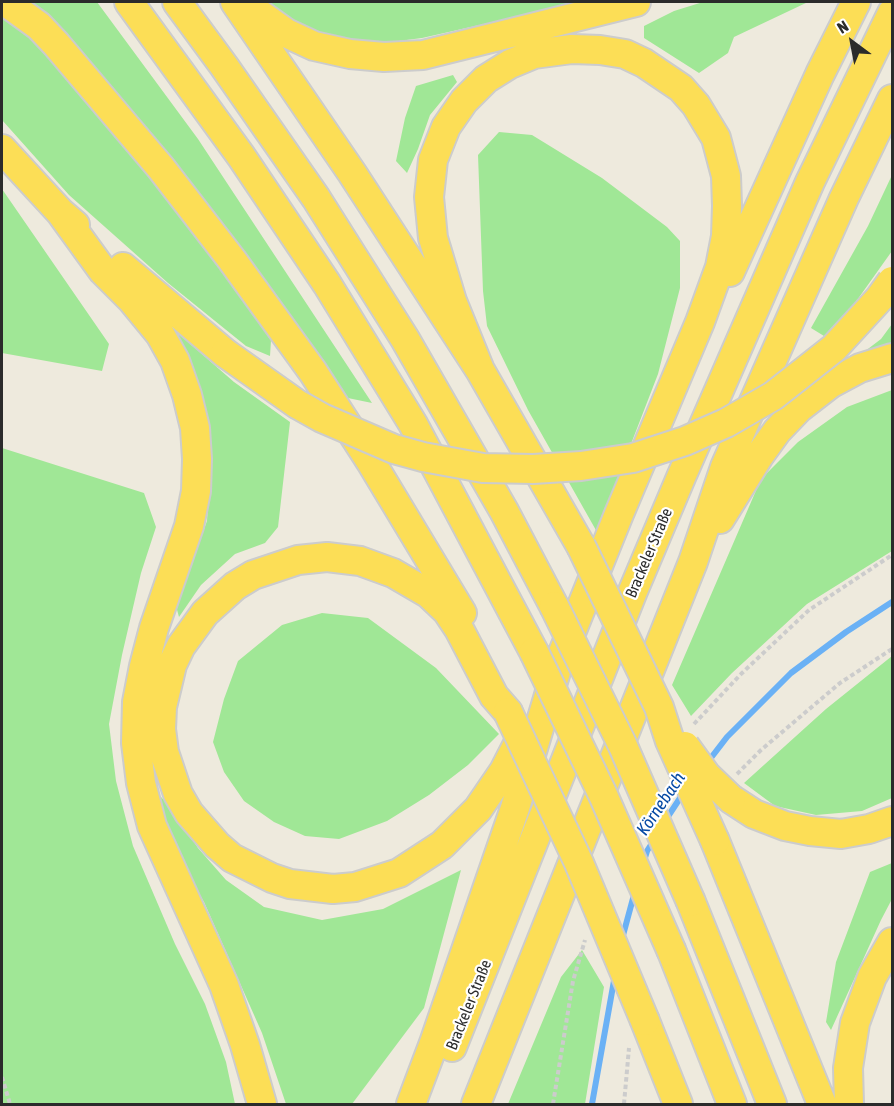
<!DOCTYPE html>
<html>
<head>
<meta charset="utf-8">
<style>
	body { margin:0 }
	#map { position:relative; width:894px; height:1106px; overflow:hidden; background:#eeeadd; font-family:"Asap Condensed",sans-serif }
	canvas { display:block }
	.frame { position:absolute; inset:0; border:3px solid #2b2b2b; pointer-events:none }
	.north { position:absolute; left:822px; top:12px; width:60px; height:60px; -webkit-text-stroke:4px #fff; paint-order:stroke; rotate:328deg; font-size:16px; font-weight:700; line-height:24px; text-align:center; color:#2b2b2b }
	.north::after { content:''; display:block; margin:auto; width:21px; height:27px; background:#2b2b2b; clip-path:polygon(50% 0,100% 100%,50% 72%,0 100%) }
</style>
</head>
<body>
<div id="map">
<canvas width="894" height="1106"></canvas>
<div class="frame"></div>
<div class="north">N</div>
</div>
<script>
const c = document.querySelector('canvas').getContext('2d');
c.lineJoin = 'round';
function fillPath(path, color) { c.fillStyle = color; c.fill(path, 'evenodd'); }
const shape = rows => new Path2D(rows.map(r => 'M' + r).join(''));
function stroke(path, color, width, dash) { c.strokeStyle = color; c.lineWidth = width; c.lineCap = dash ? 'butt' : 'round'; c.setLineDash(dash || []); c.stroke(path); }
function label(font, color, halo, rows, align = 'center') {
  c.font = font + ' "Asap Condensed",sans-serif'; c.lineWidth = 4.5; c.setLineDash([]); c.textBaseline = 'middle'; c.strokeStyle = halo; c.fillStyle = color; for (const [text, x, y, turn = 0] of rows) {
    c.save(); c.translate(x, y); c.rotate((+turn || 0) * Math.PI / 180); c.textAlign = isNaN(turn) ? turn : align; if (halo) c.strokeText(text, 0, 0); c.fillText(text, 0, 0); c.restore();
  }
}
const green = shape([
	[24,2,97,2,198,139,372,403,343,397],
	[262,2,582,2,422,38,383,43,334,39,294,20],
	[703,2,808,2,734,37,728,53,699,73,644,38,644,26,674,11],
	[2,15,25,33,70,78,183,218,271,340,270,356,246,346,168,283,69,195,2,120],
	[453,75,457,82,430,115,418,149,407,173,396,161,405,118,416,86],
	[499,132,532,135,602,178,667,227,680,241,680,288,658,374,597,532,528,410,487,326,483,291,478,155],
	[892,175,892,251,855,303,824,336,811,328,868,226],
	[2,189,109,344,102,371,2,353],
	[892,324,892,349,856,358,881,339],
	[172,328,234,382,290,422,278,527,265,543,235,554,201,585,179,617,176,606,207,521,210,471,206,413,189,366],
	[892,390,892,551,807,604,732,673,691,716,672,685,761,479,798,442,847,407],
	[2,448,144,493,156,527,141,573,122,655,109,724,116,781,133,846,175,944,205,1004,226,1062,235,1104,2,1104],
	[322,613,368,618,436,668,499,734,468,765,429,795,387,821,339,839,305,836,274,822,244,801,224,772,213,742,224,699,238,661,282,625],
	[892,656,892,798,862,811,816,815,775,806,744,783,826,709],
	[161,797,171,807,198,848,226,880,264,907,322,920,383,909,461,870,424,1008,352,1104,286,1104,262,1033,204,902,193,883,160,809],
	[892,863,892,899,881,920,831,1030,826,1022,836,962,870,872],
	[582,950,604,987,585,1104,508,1104,561,977]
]);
const stream = shape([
	[707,763,727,737,791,673,846,632,892,602],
	[665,821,684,792],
	[643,864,647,851,654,840],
	[622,939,635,891],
	[592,1104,615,975]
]);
const path = shape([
	[694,724,741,674,809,610,892,555],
	[737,774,761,750,840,683,892,649],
	[2,1077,10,1104],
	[553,1104,573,981,585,940],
	[624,1104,629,1048]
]);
const trunk = shape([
	[6,2,39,26,56,44,161,168,232,260,313,372,371,462,462,613],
	[129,2,241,156,327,284,413,424,534,652],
	[177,2,224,66,316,198,405,339,504,511,554,606],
	[235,2,352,173,480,370,581,546],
	[249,2,258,13,286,33,314,46,350,54,384,57,423,55,636,2],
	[2,149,61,213,75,225],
	[61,213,103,271,132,300,160,334,175,361,187,395,195,428,197,459,196,491,189,526,154,628,144,666,137,702,136,743,141,783,152,826,224,985,245,1045,262,1104],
	[123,267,225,353],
	[730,272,820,74,856,2],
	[720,519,759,456,777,431,799,408,830,384,860,368,892,358],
	[508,712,494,696,459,629,447,611,429,594,393,573,360,561,327,557,298,560,253,575,235,586,205,613,181,646,172,665,162,707,161,729,164,752,178,794,189,813,217,845,232,858,272,878,290,884,333,889,355,887,399,873,442,845,478,809,504,771,523,734],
	[731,799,754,814,785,826,810,831,841,834,869,829,892,821],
	[715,841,822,1104],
	[691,902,772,1104],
	[672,952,732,1104],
	[645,1021,678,1104],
	[452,1047,633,591,682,475,810,182,892,13],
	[411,1104,434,1043,515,808,558,665,619,514,700,322,720,267,726,236,727,206,726,176,716,138,696,105,681,88,644,63,625,54,600,50,572,49,534,54,510,64,486,79,464,101,446,127,433,160,429,197,433,238,452,301,480,370],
	[476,1104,693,562,725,467,844,198,892,99],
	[849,1104,848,1068,855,1023,872,977,892,942]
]);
const trunkBridge = shape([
	[225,353,297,404,322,418,394,449,423,457,483,468,533,469,581,466,633,458,685,441,726,423,773,396,834,348,879,299,892,281],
	[581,546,659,707,670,741,715,841],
	[554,606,623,746,691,902],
	[534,652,604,797,672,952],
	[508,712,579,863,645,1021],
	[685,746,706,775,731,799]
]);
const streetNames = [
	["Brackeler Straße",649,553,-67],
	["Brackeler Straße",469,1005,-68]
];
const waterNames = [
	["Körnebach",661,804,-56]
];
fillPath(green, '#a0e796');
stroke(stream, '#6ab1f5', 6);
stroke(trunk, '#ccc', 32);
stroke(path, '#ccc', 4, [4.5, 3]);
stroke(trunk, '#fcde56', 28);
stroke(trunkBridge, '#ccc', 32, []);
stroke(trunkBridge, '#fcde56', 28);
label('16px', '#2b2b2b', '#fff', streetNames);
label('italic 18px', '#064aa4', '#fff', waterNames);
</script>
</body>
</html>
